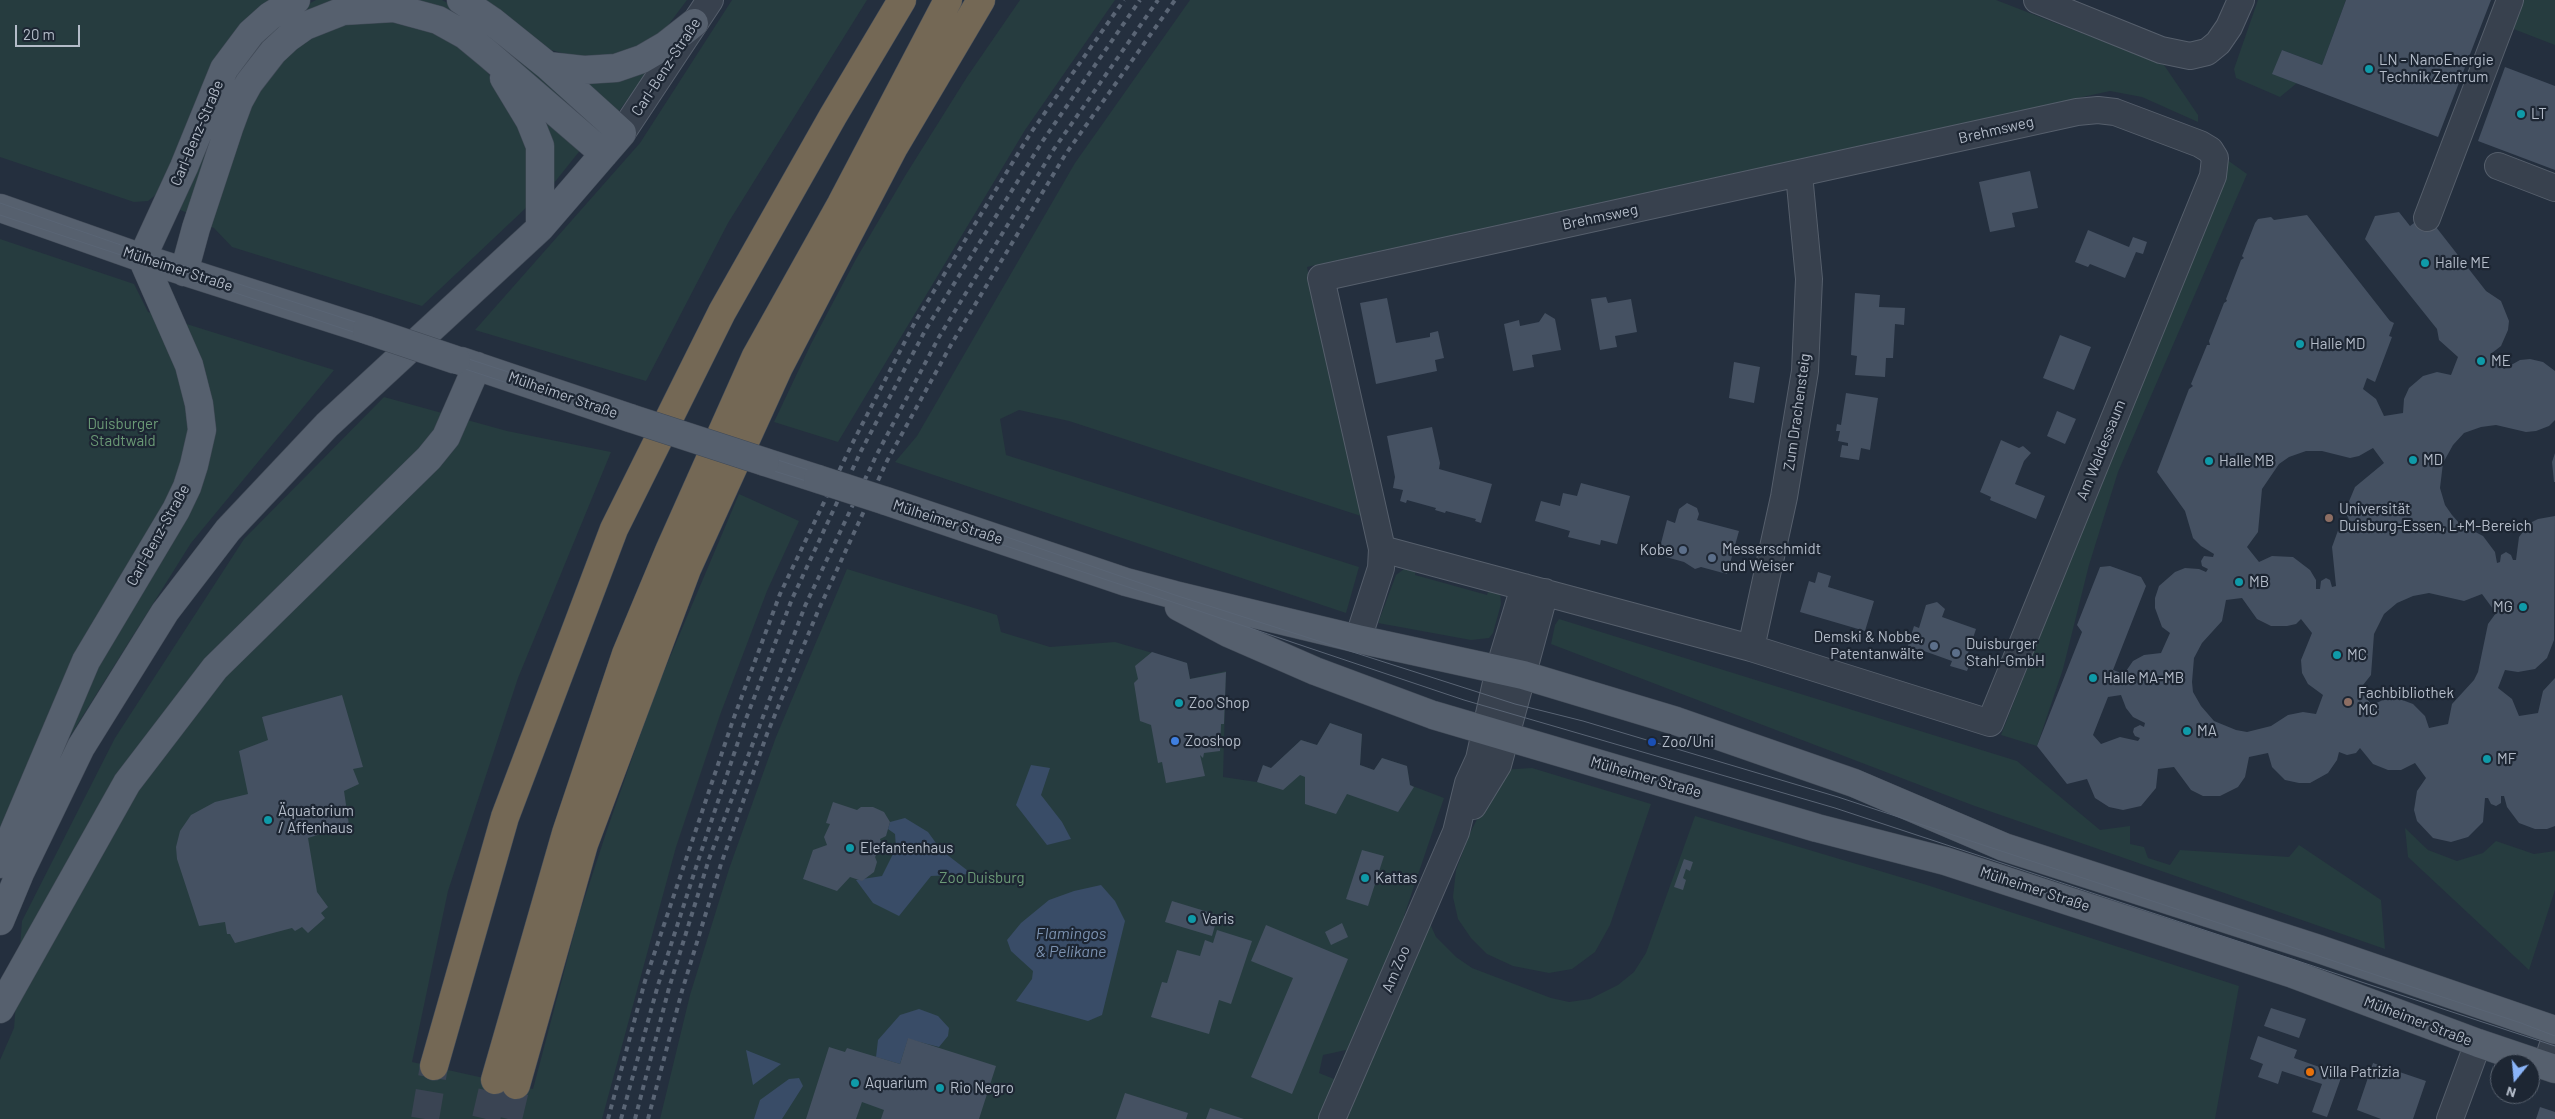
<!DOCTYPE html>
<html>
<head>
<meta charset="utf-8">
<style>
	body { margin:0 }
	#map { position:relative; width:2555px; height:1119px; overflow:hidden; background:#242f3e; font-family:Barlow,sans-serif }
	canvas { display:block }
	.north { position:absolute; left:2490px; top:1054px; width:50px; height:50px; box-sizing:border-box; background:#1d2633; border:1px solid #59626f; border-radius:50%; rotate:197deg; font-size:14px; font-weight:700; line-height:20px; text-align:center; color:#b4bcc9 }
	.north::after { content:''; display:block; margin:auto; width:18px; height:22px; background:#8ab4f8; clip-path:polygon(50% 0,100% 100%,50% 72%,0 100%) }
	.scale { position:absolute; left:15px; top:25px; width:65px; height:22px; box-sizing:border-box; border:2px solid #b4bcc9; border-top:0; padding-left:6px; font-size:15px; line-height:18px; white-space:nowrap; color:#b4bcc9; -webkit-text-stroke:4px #1d2633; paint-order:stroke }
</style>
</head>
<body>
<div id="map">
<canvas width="2555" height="1119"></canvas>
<div class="north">N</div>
<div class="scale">20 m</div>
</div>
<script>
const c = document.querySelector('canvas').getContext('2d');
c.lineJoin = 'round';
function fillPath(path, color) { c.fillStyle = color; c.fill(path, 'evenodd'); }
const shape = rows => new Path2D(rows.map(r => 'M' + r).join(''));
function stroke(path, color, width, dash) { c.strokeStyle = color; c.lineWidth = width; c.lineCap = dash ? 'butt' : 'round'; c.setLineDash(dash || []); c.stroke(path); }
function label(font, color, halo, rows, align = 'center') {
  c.font = font + ' Barlow,sans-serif'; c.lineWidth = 4.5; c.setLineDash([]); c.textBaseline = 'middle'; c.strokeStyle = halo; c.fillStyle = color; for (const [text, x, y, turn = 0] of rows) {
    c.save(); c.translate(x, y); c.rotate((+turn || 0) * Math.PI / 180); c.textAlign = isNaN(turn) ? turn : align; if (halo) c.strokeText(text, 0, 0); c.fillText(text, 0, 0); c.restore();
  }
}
const green = shape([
	[0,0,277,0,173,164,158,193,148,201,134,202,0,157],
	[316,0,355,0,301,19,190,214,178,209,245,56,295,11],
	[405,0,442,0,464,12,486,28,589,119,590,126],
	[478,0,687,0,663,32,638,49,616,57,573,56,551,50,533,41],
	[732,0,867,0,728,223,646,381,475,330,640,143],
	[1020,0,1115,0,1025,130,838,442,774,422,811,344,856,259,905,176,967,77],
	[1190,0,1996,0,2164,65,2198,115,2198,122,2142,97,2110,91,1307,267,1361,516,1069,421,1019,410,1000,419,1006,455,1359,567,1346,613,895,462,917,436,1075,163],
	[2258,0,2346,0,2322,65,2282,50,2273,74,2297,83,2280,97,2236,78,2234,69],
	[2522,0,2555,0,2555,45,2511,28],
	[368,20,412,23,459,43,479,61,495,83,519,122,529,152,529,205,422,306,232,247,214,228,206,225,249,105,281,60,312,37,343,25],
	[646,70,646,74,616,115,577,78],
	[543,119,582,148,554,183,551,182],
	[2226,159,2247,174,2118,472,2089,565,2063,669,2037,746,2001,735],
	[0,239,134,284,148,312,334,370,191,543,52,765,0,872],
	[384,397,507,431,611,452,518,678,448,891,412,1062,533,1089,579,915,608,827,656,690,739,494,799,521,767,591,720,715,676,847,602,1119,0,1119,0,1060,14,1028,22,921,115,738,244,539],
	[1408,566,1416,568,1415,575,1487,595,1489,588,1500,591,1501,604,1493,633,1489,638,1471,640,1378,623,1396,575],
	[847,569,997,615,1001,632,1050,647,1115,642,1187,663,1190,679,1226,671,1223,777,1257,782,1263,765,1271,768,1301,740,1317,745,1330,723,1362,734,1360,765,1374,770,1382,758,1407,766,1410,785,1444,798,1404,916,1427,917,1436,937,1456,957,1472,968,1551,998,1569,1002,1590,999,1618,985,1634,972,1646,953,1695,816,1927,885,2239,986,2215,1119,660,1119,690,995,729,869,776,737],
	[1346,1050,1334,1079,1319,1073,1323,1055],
	[1559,619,2017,761,2100,830,2130,826,2130,844,2144,847,2148,858,2170,865,2180,850,2289,857,2299,845,2381,900,2385,949,1972,805,1551,644,1555,625],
	[1532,768,1651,804,1610,925,1595,952,1572,969,1549,973,1513,966,1487,954,1471,938,1458,919,1453,897,1456,870,1470,833,1502,770],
	[2405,828,2428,850,2457,861,2483,853,2496,841,2534,854,2555,851,2555,890,2529,970,2408,857]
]);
const water = shape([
	[1031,765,1050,768,1041,795,1062,822,1071,839,1047,845,1016,805],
	[905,818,928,832,941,850,972,874,931,876,899,916,873,903,856,880,882,876,896,848,895,834,888,829,890,822],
	[1101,885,1115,901,1125,921,1102,1015,1088,1021,1016,1001,1032,979,1033,971,1011,951,1007,940,1021,923,1049,900,1074,891],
	[919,1009,938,1016,949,1028,948,1036,939,1047,908,1039,900,1064,876,1057,878,1040,900,1015],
	[746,1050,781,1064,753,1085],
	[799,1078,803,1086,782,1119,754,1119,760,1100,789,1079]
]);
const building = shape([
	[2346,0,2491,0,2438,137,2272,74,2282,50,2322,65],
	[2505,67,2555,86,2555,170,2478,141],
	[2030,171,2038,208,2012,213,2015,227,1990,232,1979,182],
	[2399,212,2410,226,2418,220,2436,227,2486,291,2501,301,2509,321,2508,330,2501,346,2492,353,2495,356,2503,354,2506,357,2507,360,2502,367,2504,369,2520,360,2530,359,2543,362,2555,371,2555,420,2549,426,2536,431,2526,432,2496,425,2481,427,2464,433,2453,445,2443,463,2440,488,2445,505,2452,515,2460,524,2483,536,2495,552,2497,563,2500,562,2501,555,2506,552,2511,555,2513,560,2516,560,2519,537,2530,523,2538,519,2555,516,2554,640,2547,658,2535,669,2518,672,2505,670,2498,688,2512,699,2519,716,2538,713,2543,691,2555,678,2555,826,2547,829,2535,829,2519,823,2507,807,2504,796,2501,796,2501,803,2496,806,2491,804,2488,798,2485,798,2483,822,2468,837,2451,842,2433,838,2417,821,2414,810,2417,791,2426,778,2415,763,2401,770,2388,770,2373,764,2360,748,2356,753,2347,755,2339,752,2337,760,2328,773,2310,783,2299,783,2285,780,2272,767,2268,753,2249,757,2245,777,2238,787,2220,796,2203,796,2191,790,2174,767,2158,769,2156,788,2141,806,2123,810,2109,807,2095,798,2087,779,2067,784,2037,746,2082,632,2077,625,2100,567,2110,566,2141,577,2146,586,2113,670,2124,674,2133,661,2144,655,2161,653,2170,633,2162,627,2155,608,2155,598,2159,586,2175,572,2185,568,2199,569,2206,572,2208,569,2202,566,2201,561,2204,556,2213,557,2214,554,2201,546,2193,538,2185,511,2157,472,2189,389,2193,386,2191,384,2207,345,2210,345,2209,341,2224,303,2227,301,2226,299,2241,260,2244,258,2242,256,2255,223,2258,219,2271,217,2274,220,2307,215,2390,321,2394,323,2389,336,2392,337,2375,382,2367,378,2363,389,2376,399,2384,416,2403,413,2404,399,2409,388,2423,376,2437,372,2451,375,2458,357,2439,340,2437,329,2365,239,2375,216],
	[2373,448,2384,463,2355,487,2345,511,2350,522,2340,525,2332,547,2336,586,2332,587,2330,580,2326,578,2321,581,2320,589,2316,589,2316,580,2310,570,2293,557,2272,556,2259,562,2247,547,2258,532,2262,489,2279,464,2289,457,2306,451,2322,451,2350,458,2359,456],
	[2429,593,2464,601,2482,594,2496,613,2488,624,2478,672,2474,680,2452,704,2448,724,2429,728,2425,716,2413,704,2397,698,2383,700,2372,705,2359,690,2371,675,2374,634,2384,614,2397,603,2413,596],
	[2242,598,2257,619,2271,626,2287,626,2296,624,2301,619,2312,633,2301,660,2302,673,2308,684,2323,695,2316,714,2303,712,2288,715,2271,726,2247,732,2236,730,2214,721,2201,706,2193,692,2192,682,2194,658,2202,643,2222,621,2226,600],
	[2121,695,2126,708,2133,717,2145,723,2144,727,2140,725,2134,728,2133,732,2135,736,2140,738,2138,741,2120,737,2101,744,2093,735,2108,697],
	[2088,230,2129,247,2133,237,2147,242,2143,254,2136,252,2125,278,2090,264,2088,267,2075,262],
	[1855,293,1880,295,1879,307,1905,308,1904,325,1895,324,1893,358,1886,358,1885,377,1855,375,1857,356,1851,355],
	[1606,297,1608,303,1631,299,1637,332,1615,336,1617,347,1600,350,1591,299],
	[1387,298,1396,343,1430,337,1430,333,1438,331,1444,358,1435,360,1437,371,1376,384,1360,303],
	[1545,313,1555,319,1561,350,1532,355,1534,367,1513,371,1504,324,1519,320,1520,326,1539,322],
	[2060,335,2091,347,2074,390,2043,378],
	[1734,362,1760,367,1754,403,1729,398],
	[1846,393,1878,398,1870,450,1861,448,1859,460,1840,457,1842,445,1848,446,1848,443,1838,441,1840,431,1836,431,1837,424,1841,425],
	[2057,411,2076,419,2065,444,2047,436],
	[1432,427,1440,463,1439,469,1492,484,1481,523,1475,521,1476,519,1446,511,1445,513,1435,510,1436,508,1407,500,1406,503,1400,501,1403,490,1393,488,1395,477,1387,436],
	[2001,440,2019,448,2023,446,2031,453,2024,461,2015,484,2045,496,2036,519,1990,500,1991,497,1980,492],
	[2555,453,2555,482,2554,482,2552,462],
	[1581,483,1630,496,1617,544,1601,540,1600,545,1568,537,1570,531,1535,521,1541,501,1560,506,1563,493,1577,496],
	[1687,503,1697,508,1699,514,1697,520,1739,531,1727,574,1701,567,1695,569,1684,562,1666,557,1668,549,1660,547,1667,520,1675,523,1679,509],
	[1818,572,1831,576,1828,587,1874,601,1865,631,1800,612,1809,581,1815,583],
	[1937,602,1945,609,1942,617,1976,629,1968,653,1973,654,1967,671,1950,666,1952,661,1924,651,1922,657,1906,652,1914,626,1919,628,1926,605],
	[1152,652,1187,663,1190,679,1226,672,1224,724,1221,724,1220,751,1204,753,1203,758,1200,755,1205,776,1166,783,1162,762,1158,763,1151,725,1140,721,1134,683,1138,679,1135,666],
	[342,695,363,767,353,769,359,784,344,791,349,825,308,838,317,892,328,907,321,913,325,918,308,933,302,927,295,931,292,928,235,943,230,934,227,934,225,922,199,926,177,859,176,847,180,831,191,815,215,802,248,794,239,751,268,740,262,717],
	[1330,723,1362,734,1360,765,1374,770,1382,758,1407,766,1410,785,1414,787,1398,812,1347,794,1336,814,1305,804,1305,777,1300,775,1283,790,1257,782,1263,765,1271,768,1301,740,1317,745],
	[833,802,857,810,861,807,873,807,884,812,890,822,886,836,880,839,882,846,875,857,877,862,874,872,862,881,850,877,837,891,803,879,813,850,827,845,824,837,830,824,826,823],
	[1362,850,1384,856,1368,906,1346,899],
	[1684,859,1693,862,1690,871,1686,869,1683,878,1686,880,1683,890,1674,887],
	[1172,901,1218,915,1212,936,1165,922],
	[1342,923,1348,937,1331,945,1325,932],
	[1266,925,1348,959,1292,1094,1251,1077,1293,978,1251,961],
	[1217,930,1252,941,1231,1004,1219,1000,1209,1034,1151,1017,1162,982,1167,983,1177,950,1200,956,1205,940,1213,943],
	[2271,1008,2306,1019,2299,1038,2264,1026],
	[2258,1036,2297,1050,2294,1058,2342,1075,2327,1117,2312,1112,2322,1084,2282,1071,2278,1084,2258,1077,2263,1064,2250,1059],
	[908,1038,996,1066,979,1119,881,1119,884,1110,862,1102,856,1119,806,1119,829,1047,845,1052,847,1048,900,1064],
	[2373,1063,2426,1081,2413,1119,2381,1119,2357,1110],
	[1125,1093,1188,1113,1186,1119,1116,1119],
	[2540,1107,2555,1112,2555,1119,2536,1119],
	[1210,1108,1244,1119,1206,1119]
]);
const highwayTunnel = shape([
	[425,1119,434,1066],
	[486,1119,495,1080],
	[508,1119,516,1085]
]);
const minor = shape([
	[2037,0,2161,50,2190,56,2207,52,2218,43,2229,27,2241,0],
	[622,133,710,0],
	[2498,166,2555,188],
	[2427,218,2510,0],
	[1358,639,1381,568,1382,549,1321,278,2077,112,2098,110,2115,112,2200,144,2210,150,2215,158,2213,176,1990,723,1751,648,1382,549],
	[1751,648,1784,497,1805,371,1809,279,1799,174],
	[1473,806,1498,765,1545,592],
	[2546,1066,2555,1038],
	[1332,1119,1456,832,1468,783,1479,759,1499,669,1524,587],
	[2450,1119,2478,1043]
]);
const major = shape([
	[548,66,584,70,616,68,642,59,666,45,694,23],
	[504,78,530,121,540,146,540,228],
	[0,208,142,258,367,330],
	[184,272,196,228,229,128,239,101,249,83,273,52,288,38,305,26,343,11,394,8,438,20,465,35,488,54,604,154],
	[461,361,630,418],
	[765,462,818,479],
	[886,501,1126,582,1175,595,1358,639,1523,675,1676,721,1854,783,2004,847,2319,949,2555,1030],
	[1179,607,1228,633,1315,671,1433,715,1817,828,1945,861,2290,973,2478,1043,2555,1069],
	[0,864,86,661,176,510,187,487,194,465,202,430,199,404,189,365,142,258,184,167,224,69,251,33,270,16,296,0],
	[0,921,20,873,81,747,165,612,228,530,327,425,540,228,622,133,548,66,492,21,461,0],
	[0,1009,127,783,215,668,429,458,446,437,477,366]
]);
const highway = shape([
	[434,1066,505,817,614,529,722,312,833,116,902,0],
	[495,1080,566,833,626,654,669,551,756,356,841,204,948,0],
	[516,1085,584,844,687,569,779,367,894,147,981,0]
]);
const tram = shape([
	[0,203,144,253,888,496,1175,595,1515,704,1583,721,1838,797,2521,1023,2555,1036],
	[0,215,761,467,884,505,1464,700,1835,808,2555,1046]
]);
const rail = shape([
	[608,1119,645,981,733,720,780,594,851,446,915,322,1030,134,1124,0],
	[621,1119,658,985,700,855,744,724,792,599,861,451,926,329,1042,142,1140,0],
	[635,1119,669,988,709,859,805,606,876,456,939,337,1054,149,1158,0],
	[648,1119,682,991,721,864,767,734,818,611,887,461,952,343,1065,155,1175,0]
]);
const majorBridge = shape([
	[367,330,456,360],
	[630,418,765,462],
	[818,479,886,501]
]);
const markers = [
	[2369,69,5,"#0f9aa8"],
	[2521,114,5,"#0f9aa8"],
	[2425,263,5,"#0f9aa8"],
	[2300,344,5,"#0f9aa8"],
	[2481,361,5,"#0f9aa8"],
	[2413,460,5,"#0f9aa8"],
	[2209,461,5,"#0f9aa8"],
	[2329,518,5,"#8d6e63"],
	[1683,550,5,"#5c6f8a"],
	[1712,558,5,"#5c6f8a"],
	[2239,582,5,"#0f9aa8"],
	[2523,607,5,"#0f9aa8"],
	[1934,646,5,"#5c6f8a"],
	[1956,653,5,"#5c6f8a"],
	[2337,655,5,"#0f9aa8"],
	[2093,678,5,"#0f9aa8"],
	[2348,702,5,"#8d6e63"],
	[1179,703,5,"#0f9aa8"],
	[2187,731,5,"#0f9aa8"],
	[1175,741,5,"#3f7fe0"],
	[1652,742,5,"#1a4fb4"],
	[2487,759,5,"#0f9aa8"],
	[268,820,5,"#0f9aa8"],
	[850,848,5,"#0f9aa8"],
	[1365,878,5,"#0f9aa8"],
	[1192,919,5,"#0f9aa8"],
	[2310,1072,5,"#e8710a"],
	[855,1083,5,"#0f9aa8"],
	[940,1088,5,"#0f9aa8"]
];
const poiNames = [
	["LN - NanoEnergie",2379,60],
	["Technik Zentrum",2379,77],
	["LT",2531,114],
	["Halle ME",2435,263],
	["Halle MD",2310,344],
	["ME",2491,361],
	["MD",2423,460],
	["Halle MB",2219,461],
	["Universität",2339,509],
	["Duisburg-Essen, L+M-Bereich",2339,526],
	["Messerschmidt",1722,549],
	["und Weiser",1722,566],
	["Kobe",1673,550,"right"],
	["MB",2249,582],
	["MG",2513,607,"right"],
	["Demski & Nobbe,",1924,637,"right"],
	["Patentanwälte",1924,654,"right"],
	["Duisburger",1966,644],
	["Stahl-GmbH",1966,661],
	["MC",2347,655],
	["Halle MA-MB",2103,678],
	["Fachbibliothek",2358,693],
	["MC",2358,710],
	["Zoo Shop",1189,703],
	["MA",2197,731],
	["Zooshop",1185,741],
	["Zoo/Uni",1662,742],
	["MF",2497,759],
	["Äquatorium",278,811],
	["/ Affenhaus",278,828],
	["Elefantenhaus",860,848],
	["Kattas",1375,878],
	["Varis",1202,919],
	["Villa Patrizia",2320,1072],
	["Aquarium",865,1083],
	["Rio Negro",950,1088]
];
const streetNames = [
	["Carl-Benz-Straße",666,67,-57],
	["Brehmsweg",1996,130,-13],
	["Carl-Benz-Straße",197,133,-67],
	["Brehmsweg",1600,217,-12],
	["Mülheimer Straße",178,269,18],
	["Mülheimer Straße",563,395,19],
	["Zum Drachensteig",1797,412,-82],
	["Am Waldessaum",2101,450,-68],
	["Mülheimer Straße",948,522,18],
	["Carl-Benz-Straße",158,535,-61],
	["Mülheimer Straße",1646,777,16],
	["Mülheimer Straße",2035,889,18],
	["Am Zoo",1396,969,-67],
	["Mülheimer Straße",2418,1021,21]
];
const parkNames = [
	["Duisburger",123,424],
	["Stadtwald",123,441],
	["Zoo Duisburg",982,878]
];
const waterNames = [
	["Flamingos",1071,934],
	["& Pelikane",1071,952]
];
fillPath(green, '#263c3f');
fillPath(water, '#394c67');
fillPath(building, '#455162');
stroke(highwayTunnel, '#3a4453', 28, [28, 14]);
stroke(minor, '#565f6c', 28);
stroke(major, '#414a57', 29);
stroke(highway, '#434c59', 29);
stroke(minor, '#38414e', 26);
stroke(major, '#56606e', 28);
stroke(highway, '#746855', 28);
stroke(tram, '#5a6575', 1);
stroke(rail, '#5a6575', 4, [5, 5]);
stroke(majorBridge, '#414a57', 29, []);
stroke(majorBridge, '#56606e', 28);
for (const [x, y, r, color] of markers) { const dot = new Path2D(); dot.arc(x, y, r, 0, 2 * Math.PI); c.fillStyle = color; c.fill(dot); stroke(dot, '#1d2633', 2); }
label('15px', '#b4bcc9', '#1d2633', poiNames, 'left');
label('15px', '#b4bcc9', '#1d2633', streetNames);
label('15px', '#6b9a76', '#1d2633', parkNames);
label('italic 16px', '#7c92b1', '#1d2633', waterNames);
</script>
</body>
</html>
